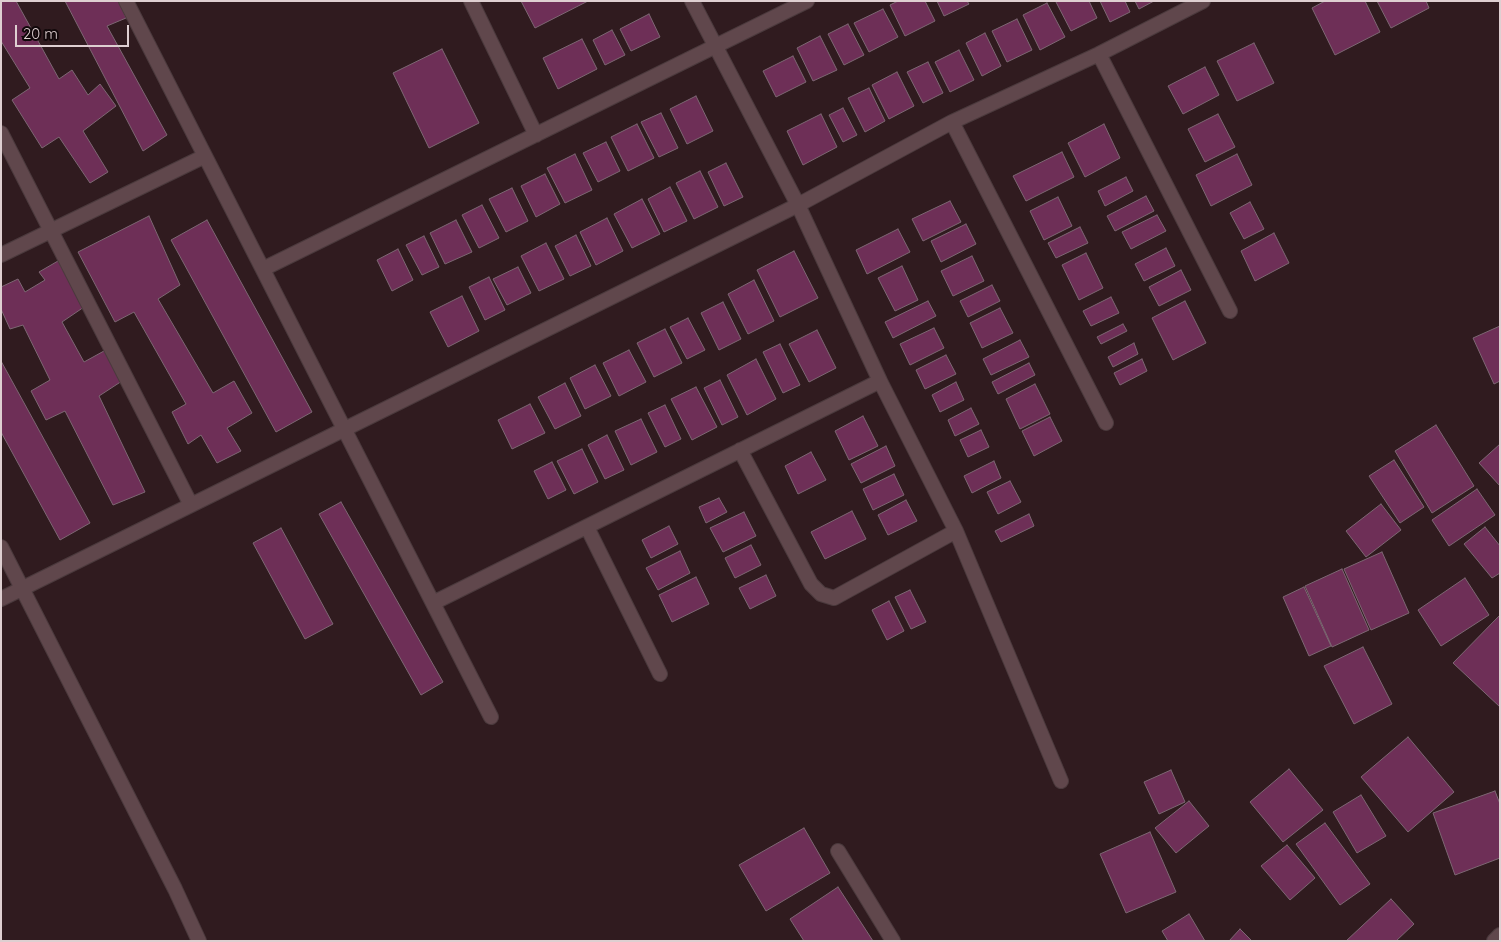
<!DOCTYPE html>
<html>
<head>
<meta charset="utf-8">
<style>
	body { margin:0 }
	#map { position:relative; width:1501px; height:942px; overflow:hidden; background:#301b1f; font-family:Quicksand,sans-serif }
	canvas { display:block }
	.frame { position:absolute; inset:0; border:2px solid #decfd1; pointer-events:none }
	.scale { position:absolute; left:15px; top:25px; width:114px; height:22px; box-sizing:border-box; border:2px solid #decfd1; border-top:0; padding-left:6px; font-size:15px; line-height:18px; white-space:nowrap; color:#decfd1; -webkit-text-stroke:4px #11080a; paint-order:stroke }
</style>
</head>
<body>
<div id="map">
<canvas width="1501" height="942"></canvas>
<div class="frame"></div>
<div class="scale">20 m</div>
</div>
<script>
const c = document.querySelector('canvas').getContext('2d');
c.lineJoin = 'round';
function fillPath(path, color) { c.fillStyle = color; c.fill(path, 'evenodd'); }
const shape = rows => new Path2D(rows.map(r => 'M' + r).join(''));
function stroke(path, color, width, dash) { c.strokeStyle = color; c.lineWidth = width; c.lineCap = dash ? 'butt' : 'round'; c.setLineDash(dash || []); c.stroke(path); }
const building = shape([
	[1,1,16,1,59,79,72,70,88,95,100,84,116,106,83,131,108,172,90,183,59,137,42,148,12,100,30,88,1,41,1,1],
	[65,1,120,1,126,18,107,26,167,135,143,151,65,1],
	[521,1,588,1,535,28,521,1],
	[898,1,925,1,935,21,905,36,890,5,898,1],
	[937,1,967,1,969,4,944,16,937,1],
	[1057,1,1089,1,1097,18,1071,31,1056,2,1057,1],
	[1100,1,1125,1,1130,12,1110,22,1100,1],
	[1135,1,1154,1,1139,9,1135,1],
	[1325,1,1365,1,1380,32,1335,55,1312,8,1325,1],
	[1377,1,1426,1,1429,8,1391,28,1377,1],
	[1047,3,1065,37,1040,50,1023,15,1047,3],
	[883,9,898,37,869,52,854,23,883,9],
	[649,14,660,37,631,51,620,29,649,14],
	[1017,19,1032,50,1007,62,992,31,1017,19],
	[848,24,864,55,844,65,828,34,848,24],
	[612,30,625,55,605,65,593,40,612,30],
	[985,33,1001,66,982,76,966,43,985,33],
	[820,36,837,70,813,81,797,48,820,36],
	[582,39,597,69,558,89,543,58,582,39],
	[1254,43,1274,83,1237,101,1217,61,1254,43],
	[442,49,479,123,429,148,393,73,442,49],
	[959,50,974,80,950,92,935,62,959,50],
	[793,56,806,82,776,97,763,71,793,56],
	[928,62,943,93,923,103,907,72,928,62],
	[1205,67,1219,95,1183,114,1168,86,1205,67],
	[897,72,914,106,889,119,872,85,897,72],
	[869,88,885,121,865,132,848,98,869,88],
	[696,96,713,131,687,144,670,109,696,96],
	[843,108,857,135,843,142,829,115,843,108],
	[661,113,678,148,659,157,641,122,661,113],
	[821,114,837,147,803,165,787,131,821,114],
	[1218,114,1235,147,1205,162,1188,129,1218,114],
	[637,124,654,158,628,171,611,137,637,124],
	[1104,124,1120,158,1085,177,1068,143,1104,124],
	[606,142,620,171,598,182,583,153,606,142],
	[1062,152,1074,177,1026,201,1013,176,1062,152],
	[575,154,592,190,565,203,547,168,575,154],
	[1237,154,1252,185,1211,206,1196,175,1237,154],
	[726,163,743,197,724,206,708,172,726,163],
	[700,171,718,207,694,219,676,183,700,171],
	[545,174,560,204,536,217,521,186,545,174],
	[1126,177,1133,191,1105,206,1098,191,1126,177],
	[670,187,687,221,664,232,648,199,670,187],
	[512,188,528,221,506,232,489,199,512,188],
	[1146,196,1154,211,1115,231,1107,216,1146,196],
	[1058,197,1072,226,1044,240,1030,211,1058,197],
	[642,199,660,234,632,248,614,214,642,199],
	[950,201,961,222,923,241,912,219,950,201],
	[1250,202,1264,229,1244,239,1230,213,1250,202],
	[482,205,499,238,479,248,462,215,482,205],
	[1157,215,1166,231,1131,249,1122,232,1157,215],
	[149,216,180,285,158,299,213,393,234,381,252,413,227,428,241,451,217,463,201,435,188,444,172,412,186,404,134,312,115,322,78,252,149,216],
	[607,218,623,251,596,265,580,232,607,218],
	[207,220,312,412,276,432,171,240,207,220],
	[456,220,472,252,445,264,430,233,456,220],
	[966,224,976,244,941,262,931,241,966,224],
	[1080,227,1088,243,1056,258,1048,243,1080,227],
	[898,229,910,252,867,274,856,250,898,229],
	[1274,233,1289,263,1255,281,1241,251,1274,233],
	[576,235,591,266,570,276,555,246,576,235],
	[424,236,439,267,422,275,406,245,424,236],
	[546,243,564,279,539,291,521,256,546,243],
	[1166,248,1175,266,1144,281,1135,264,1166,248],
	[398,249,413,280,392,291,377,260,398,249],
	[794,251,818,298,780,317,757,270,794,251],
	[1086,253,1103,288,1079,300,1062,265,1086,253],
	[972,256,984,281,953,296,941,271,972,256],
	[58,261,84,307,62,322,84,362,104,351,122,381,99,396,145,492,113,505,65,411,46,420,31,391,50,380,23,325,10,329,1,309,1,287,18,279,25,292,45,280,39,272,58,261],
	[902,266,918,300,895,311,878,278,902,266],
	[518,267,531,293,507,305,493,279,518,267],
	[1181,270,1191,290,1159,306,1149,287,1181,270],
	[489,277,505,310,485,320,469,287,489,277],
	[754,280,774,321,748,334,728,294,754,280],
	[992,285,1000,301,968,317,960,301,992,285],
	[462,296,479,331,448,347,430,312,462,296],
	[1111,297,1119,313,1091,326,1083,311,1111,297],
	[928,301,936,316,893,338,885,322,928,301],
	[1185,301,1206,343,1173,360,1152,318,1185,301],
	[723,302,741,339,719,350,701,313,723,302],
	[1000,308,1013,333,982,348,970,323,1000,308],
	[688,318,705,350,687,359,670,327,688,318],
	[1123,324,1127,331,1101,344,1097,337,1123,324],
	[1500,326,1500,381,1494,384,1473,338,1500,326],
	[934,328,944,348,910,365,900,344,934,328],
	[665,329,682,363,654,377,637,343,665,329],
	[817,330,836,368,809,382,789,344,817,330],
	[1020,340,1029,357,991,375,983,359,1020,340],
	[1134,343,1138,354,1113,367,1108,357,1134,343],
	[780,344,800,385,783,393,763,352,780,344],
	[629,350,646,382,619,396,603,363,629,350],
	[946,355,956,374,925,389,916,370,946,355],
	[756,359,776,399,747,415,727,375,756,359],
	[1142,359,1147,371,1120,385,1114,373,1142,359],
	[1,361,90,523,60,540,1,432,1,361],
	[1029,363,1035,375,998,394,992,382,1029,363],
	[595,365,611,396,585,409,570,378,595,365],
	[720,380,738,417,722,425,704,388,720,380],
	[956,382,964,400,940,412,932,395,956,382],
	[565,383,581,416,555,429,538,397,565,383],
	[1035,384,1050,414,1020,429,1006,399,1035,384],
	[696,387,717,427,692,440,671,399,696,387],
	[530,404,545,433,512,449,498,420,530,404],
	[665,405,681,439,665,447,648,413,665,405],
	[971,408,979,424,955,436,948,420,971,408],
	[863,416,878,446,849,460,835,431,863,416],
	[1050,417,1062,441,1034,456,1022,431,1050,417],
	[641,419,657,452,631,465,615,431,641,419],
	[1436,425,1474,486,1432,513,1395,451,1436,425],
	[981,430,989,447,968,457,960,440,981,430],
	[607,435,624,470,605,479,588,445,607,435],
	[1500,444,1500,486,1479,463,1500,444],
	[886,446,895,466,861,483,851,464,886,446],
	[582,449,598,482,574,494,557,461,582,449],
	[811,452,826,480,798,494,785,466,811,452],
	[1394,460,1424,507,1400,523,1369,476,1394,460],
	[994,461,1001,478,972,493,964,476,994,461],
	[552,462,566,490,548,499,534,471,552,462],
	[894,474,904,495,873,510,863,489,894,474],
	[1010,481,1021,502,998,514,987,492,1010,481],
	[1477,489,1495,515,1449,546,1432,520,1477,489],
	[719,498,727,512,706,523,699,507,719,498],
	[906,500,917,521,888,535,878,515,906,500],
	[341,502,443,682,421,695,319,514,341,502],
	[1381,504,1401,530,1366,557,1346,531,1381,504],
	[852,511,866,539,825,559,811,532,852,511],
	[744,512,756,536,723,552,710,528,744,512],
	[1029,514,1034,526,1001,542,995,531,1029,514],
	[669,526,678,544,651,558,642,540,669,526],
	[1485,527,1500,546,1500,573,1492,578,1464,544,1485,527],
	[281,528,333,624,305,639,253,543,281,528],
	[751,545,761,565,735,578,725,558,751,545],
	[680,551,690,573,658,590,646,568,680,551],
	[1382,552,1409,613,1371,630,1344,569,1382,552],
	[1342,569,1369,630,1332,647,1305,586,1342,569],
	[766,575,776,596,750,609,739,588,766,575],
	[696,577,709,604,672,622,659,595,696,577],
	[1465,578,1489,615,1441,646,1418,610,1465,578],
	[1304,587,1331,646,1309,656,1283,597,1304,587],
	[910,590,926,622,911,629,895,597,910,590],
	[889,601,904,631,887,640,872,610,889,601],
	[1500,615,1500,707,1453,663,1500,615],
	[1363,647,1392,704,1354,724,1324,666,1363,647],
	[1408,737,1454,792,1408,832,1361,777,1408,737],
	[1289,769,1323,810,1283,842,1250,802,1289,769],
	[1171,770,1185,802,1159,814,1144,782,1171,770],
	[1495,791,1500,804,1500,858,1455,875,1433,813,1495,791],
	[1361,795,1386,836,1357,853,1333,812,1361,795],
	[1189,801,1209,826,1176,853,1155,828,1189,801],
	[1325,823,1370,884,1340,905,1296,844,1325,823],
	[804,828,830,873,766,911,739,865,804,828],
	[1150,832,1176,892,1126,913,1100,854,1150,832],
	[1287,845,1315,878,1290,900,1261,866,1287,845],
	[838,887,873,941,804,941,790,919,838,887],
	[1391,899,1414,924,1396,941,1346,941,1391,899],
	[1189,914,1205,941,1168,941,1162,931,1189,914],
	[1240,929,1252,941,1229,941,1240,929]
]);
const minor = shape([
	[126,1,491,717],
	[471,1,536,135],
	[692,1,798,205,880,381,956,531,1061,781],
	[1099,54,1230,311],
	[952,122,1106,423],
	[1,133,191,505],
	[1,255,205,156],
	[263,269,807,1],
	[740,450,811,584,821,594,834,598,956,531],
	[587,527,660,674],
	[1,547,175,889,199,941],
	[1,599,798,205,952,122,1099,54,1203,1],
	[433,603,880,381],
	[838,851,893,941]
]);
const tertiary = shape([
	[1494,941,1500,935]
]);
fillPath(building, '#6e2f57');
stroke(building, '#7d6773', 1);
stroke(minor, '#4b3a3d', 16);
stroke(tertiary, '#4b3a3d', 16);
stroke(minor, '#60474c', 14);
stroke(tertiary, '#60474c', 14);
</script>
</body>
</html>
